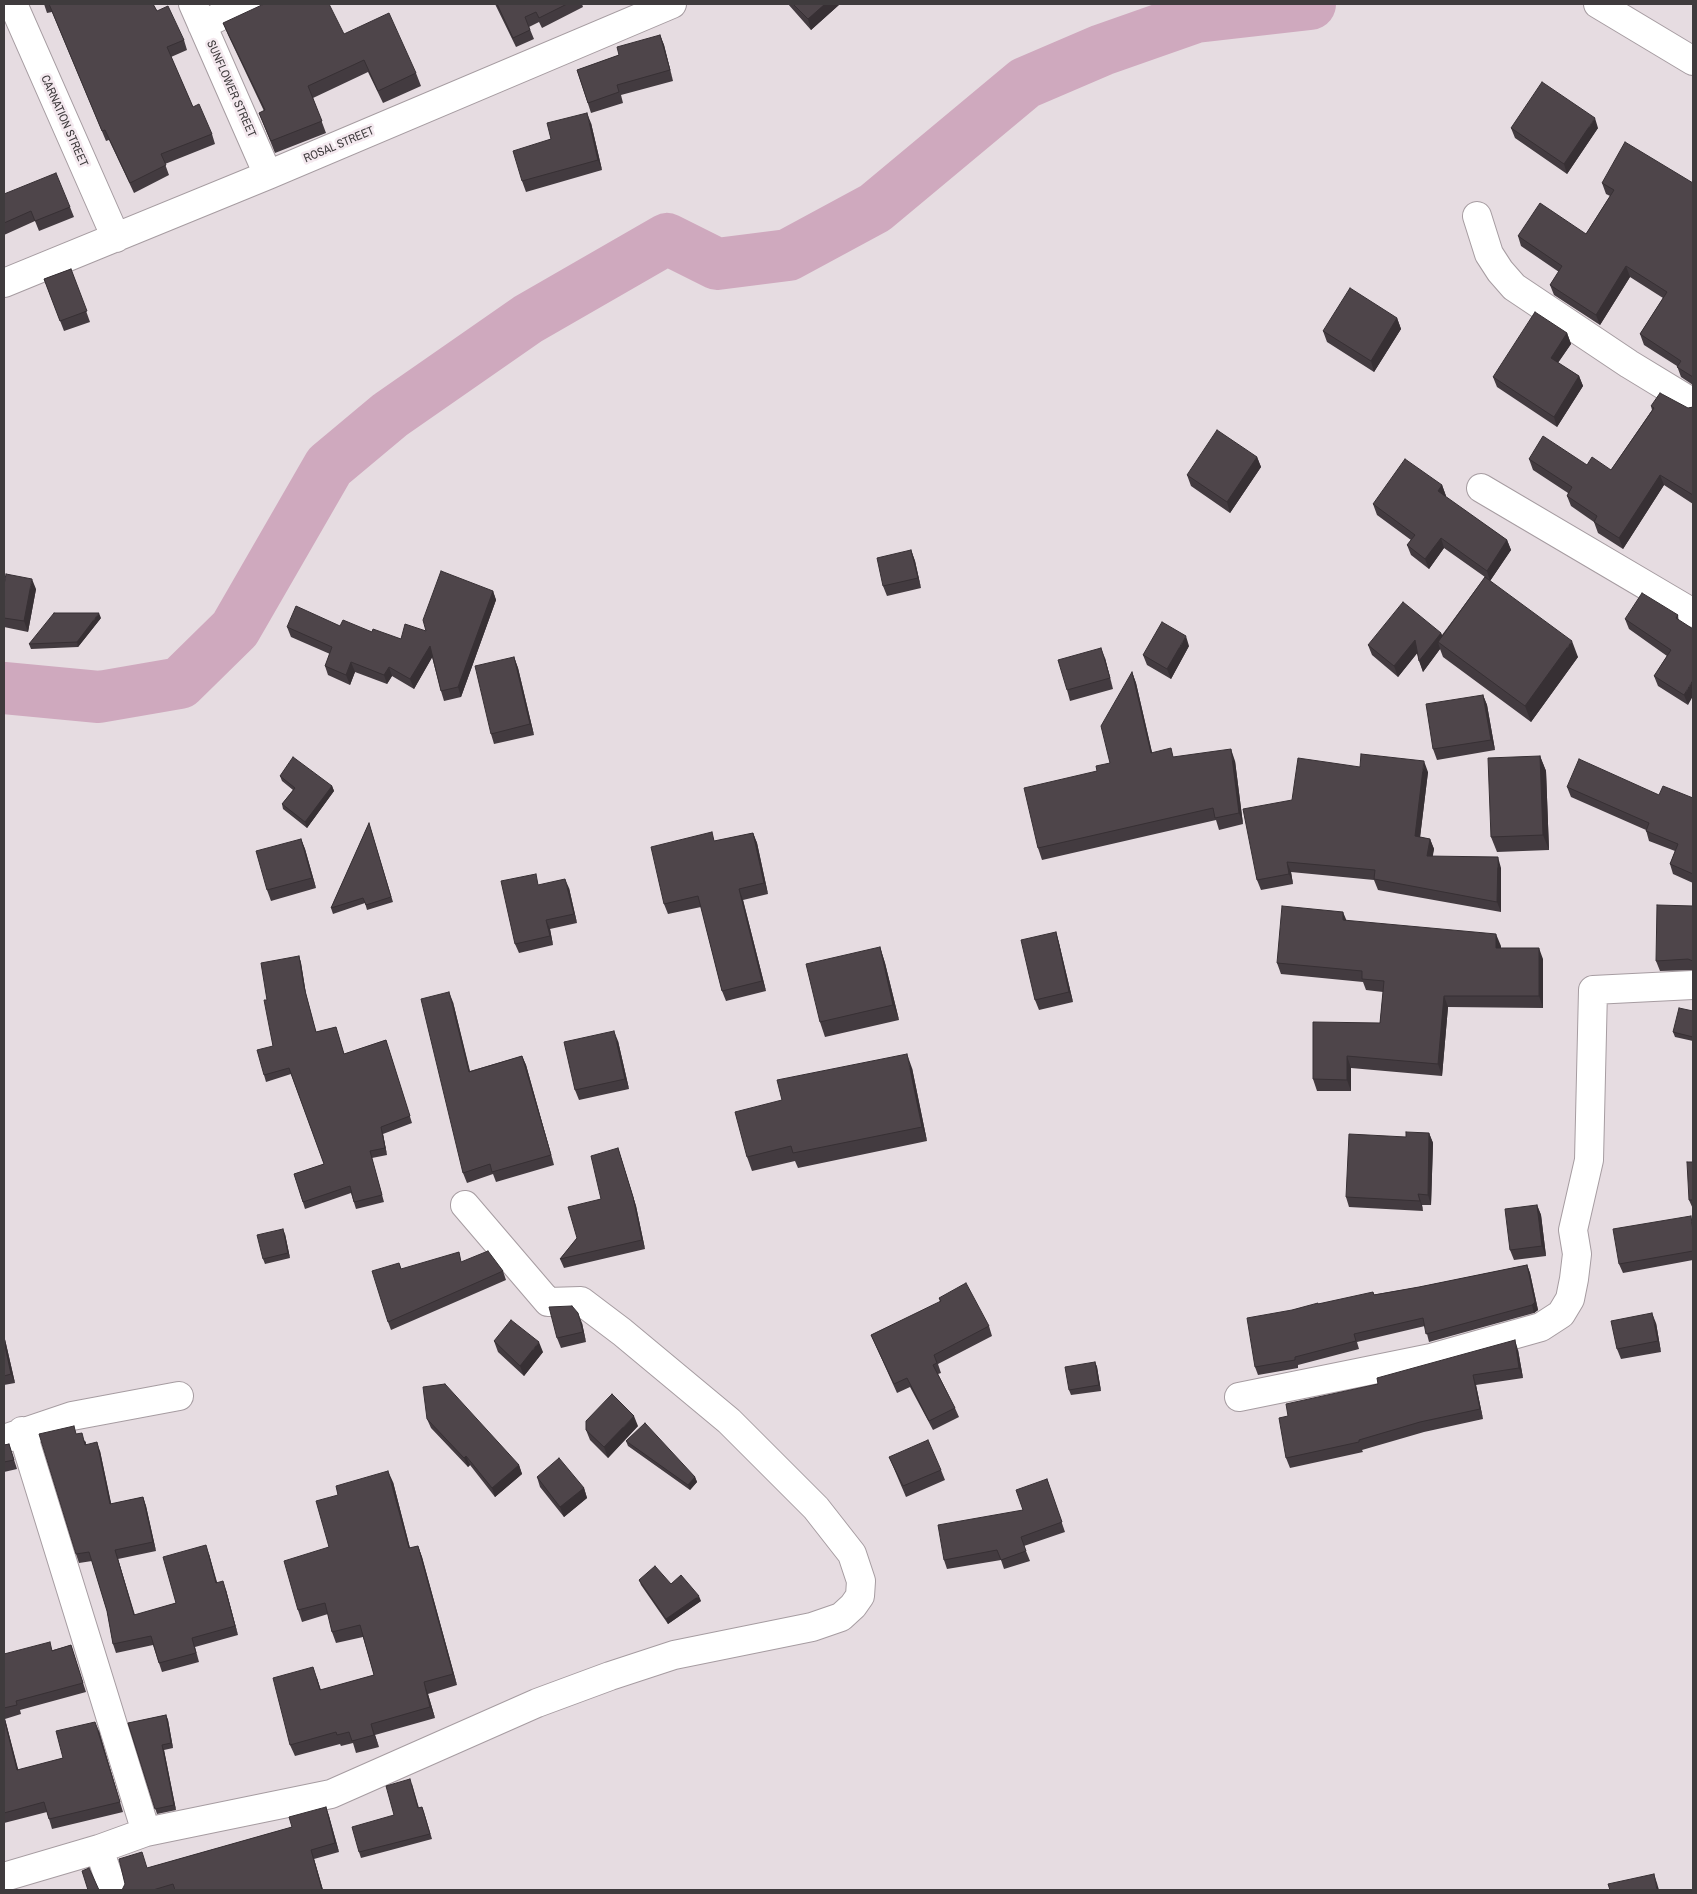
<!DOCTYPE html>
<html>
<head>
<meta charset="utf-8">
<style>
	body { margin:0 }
	#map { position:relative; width:1697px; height:1894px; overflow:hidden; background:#e6dce1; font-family:"Archivo Narrow",sans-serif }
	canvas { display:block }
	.frame { position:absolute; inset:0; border:5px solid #3f3b3d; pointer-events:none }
</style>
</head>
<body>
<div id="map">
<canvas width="1697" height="1894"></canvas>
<div class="frame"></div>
</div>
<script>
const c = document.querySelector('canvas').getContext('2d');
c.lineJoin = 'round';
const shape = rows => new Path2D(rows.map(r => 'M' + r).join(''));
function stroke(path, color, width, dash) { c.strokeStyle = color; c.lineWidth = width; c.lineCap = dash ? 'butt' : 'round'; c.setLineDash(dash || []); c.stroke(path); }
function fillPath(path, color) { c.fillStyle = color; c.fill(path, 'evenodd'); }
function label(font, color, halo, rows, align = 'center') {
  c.font = font + ' "Archivo Narrow",sans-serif'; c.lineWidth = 5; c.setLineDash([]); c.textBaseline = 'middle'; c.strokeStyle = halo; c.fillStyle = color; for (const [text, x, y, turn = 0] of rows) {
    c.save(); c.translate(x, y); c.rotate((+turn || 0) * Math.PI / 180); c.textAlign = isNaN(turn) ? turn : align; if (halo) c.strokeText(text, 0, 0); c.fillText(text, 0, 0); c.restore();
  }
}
const river = shape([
	[4,688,99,697,180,683,235,629,329,466,390,415,528,319,667,239,717,264,788,255,875,208,1025,83,1102,50,1196,17,1310,4]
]);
const minor = shape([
	[13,4,116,238],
	[193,4,268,175],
	[202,25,246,4],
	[1477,216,1489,254,1500,271,1514,287,1629,364,1693,403],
	[4,283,268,175,672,4],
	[1481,488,1693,613],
	[1239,1397,1431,1358,1541,1327,1561,1314,1570,1299,1574,1279,1577,1254,1573,1230,1589,1160,1593,990,1693,985],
	[22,1431,146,1832],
	[4,1439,72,1416,179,1396],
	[99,1849,113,1890],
	[4,1877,99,1849,146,1832,331,1794,537,1703,610,1676,674,1655,812,1627,841,1617,853,1606,860,1596,861,1581,852,1554,816,1508,729,1421,622,1332,581,1301,548,1302,465,1205]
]);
const trunk = shape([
	[1598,4,1693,61]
]);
const wall = shape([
	[44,4,153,4,157,11,184,40,187,50,171,57,193,107,212,134,215,144,165,164,169,175,134,193,109,140,106,141,52,12,47,13],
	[495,4,582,4,583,7,542,28,539,22,529,27,534,39,516,47],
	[788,4,840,4,811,30],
	[223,23,344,34,416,73,421,86,383,103,368,72,313,98,326,133,275,153,259,113,264,111,228,35],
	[660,35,664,45,673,81,621,95,623,103,591,113,577,70,619,55],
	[591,123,602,170,526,192,522,181,551,139],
	[1511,128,1598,128,1567,174,1515,138],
	[1602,183,1693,183,1693,385,1681,377,1677,366,1644,345,1640,334,1663,298,1630,277,1600,325,1554,295,1550,285,1559,272,1521,246,1518,236,1586,234,1610,196,1606,194],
	[4,194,70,207,74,217,39,231,35,221,4,235],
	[71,269,90,322,64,331,44,279],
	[1397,318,1401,329,1374,372,1327,342,1323,331],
	[1567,333,1571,344,1558,363,1579,376,1583,386,1557,427,1497,387,1493,377],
	[1651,406,1688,408,1693,407,1693,504,1664,485,1623,549,1598,533,1594,522,1571,506,1567,496,1568,493,1533,470,1529,459,1587,465,1611,470,1652,410],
	[1257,457,1261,467,1230,513,1191,486,1187,475],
	[1442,485,1446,496,1445,497,1507,540,1511,550,1490,581,1578,657,1531,722,1443,657,1440,649,1423,672,1417,653,1398,677,1372,655,1368,645,1441,633,1442,635,1485,577,1444,548,1429,569,1411,555,1407,545,1411,540,1377,515,1373,504],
	[911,550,915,561,921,588,887,596,883,586],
	[4,585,36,589,28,632,4,627],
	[493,591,496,600,461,697,444,701,441,691,432,657,414,689,392,676,387,684,355,672,350,685,328,675,325,666,330,654,291,637,287,627,340,626,372,632,401,639,426,631],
	[1678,615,1688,705,1658,686,1654,676,1667,656,1629,629,1625,619],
	[101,618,78,647,31,649,29,644],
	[1189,646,1171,679,1147,665,1143,655],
	[514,657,518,668,534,735,494,744,491,734],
	[1105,658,1113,689,1070,701,1067,690],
	[1132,672,1136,683,1152,753,1174,757,1235,761,1243,824,1219,830,1216,820,1042,860,1038,848,1097,771,1110,763],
	[1483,695,1487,705,1495,750,1437,760,1433,749],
	[1540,756,1546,771,1549,850,1497,852,1491,837],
	[1360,767,1428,772,1420,837,1430,839,1434,849,1432,857,1501,868,1501,912,1378,890,1374,880,1291,872,1293,884,1261,890,1257,880,1292,800],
	[280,776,332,786,334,791,307,828,283,809,282,804,293,790,282,781],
	[1567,787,1693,798,1693,883,1673,874,1670,864,1675,851,1649,841,1646,830,1571,797],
	[369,823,393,902,367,910,365,903,333,914,331,908],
	[753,833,757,843,768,894,743,900,766,991,726,1001,722,991,701,907,668,914,664,904,715,841],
	[301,839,305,849,316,888,271,901,267,890],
	[540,885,569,888,577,923,550,929,553,945,519,953,515,944],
	[1693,906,1693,970,1660,971,1656,961],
	[1346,921,1501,946,1501,948,1543,959,1543,1008,1448,1007,1442,1076,1351,1068,1351,1091,1317,1091,1313,1079,1380,1023,1383,992,1366,990,1363,982,1281,974,1277,963],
	[1056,932,1059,943,1073,1002,1039,1010,1035,1000],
	[880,947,885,963,899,1020,825,1037,820,1022],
	[299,956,301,963,306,994,316,1032,336,1027,344,1054,386,1040,412,1123,383,1134,387,1155,372,1158,384,1202,356,1209,351,1193,305,1209,294,1174,324,1164,291,1074,266,1082,264,1075,273,1046,267,1000],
	[453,1002,470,1071,522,1056,526,1065,554,1165,496,1182,493,1174,467,1183,463,1173],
	[1693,1011,1693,1041,1675,1037,1673,1032],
	[618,1041,629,1089,579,1100,575,1090],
	[912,1068,927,1141,798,1168,795,1161,752,1171,747,1157],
	[1429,1133,1433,1143,1431,1205,1422,1205,1423,1211,1349,1207,1346,1197,1406,1137],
	[618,1148,636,1206,645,1249,564,1268,560,1259,577,1238,601,1199],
	[1693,1162,1693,1209,1689,1200],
	[1537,1205,1541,1215,1546,1256,1514,1260,1510,1250],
	[1693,1221,1693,1260,1623,1273,1619,1264],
	[285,1234,290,1258,265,1264,263,1259],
	[462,1262,503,1271,506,1280,391,1330,388,1322,399,1263,401,1269],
	[1527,1265,1530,1273,1538,1310,1534,1313,1429,1342,1425,1326,1357,1342,1359,1349,1298,1365,1298,1368,1258,1375,1255,1367,1292,1310,1318,1304,1419,1287],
	[939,1298,989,1326,992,1336,938,1364,941,1373,938,1374,955,1408,959,1417,933,1430,910,1387,897,1393,875,1344,871,1335,940,1302],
	[582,1323,586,1342,561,1348,557,1338],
	[1656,1323,1661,1352,1621,1359,1617,1349],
	[4,1335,15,1383,4,1385],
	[494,1341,543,1352,524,1376,498,1352],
	[1518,1350,1523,1378,1476,1385,1483,1419,1424,1432,1362,1450,1363,1452,1290,1468,1286,1458,1288,1416,1378,1384],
	[1095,1362,1097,1367,1101,1391,1071,1395,1069,1390],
	[427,1419,519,1465,522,1474,495,1497,470,1465,468,1467,431,1428],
	[638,1426,608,1458,590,1440,586,1430],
	[77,1434,86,1442,86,1444,100,1451,111,1504,143,1497,146,1506,156,1551,118,1559,135,1615,176,1603,209,1554,217,1582,226,1590,238,1635,195,1647,199,1662,162,1672,153,1645,116,1653,113,1644,107,1611,92,1561,79,1563,76,1554],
	[626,1441,695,1477,697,1482,690,1490,628,1446],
	[9,1444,17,1469,4,1472,4,1445],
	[889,1457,941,1470,945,1480,906,1497],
	[537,1477,584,1488,587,1498,564,1517,540,1487],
	[1047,1479,1065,1532,1024,1546,1030,1561,1004,1569,1001,1560,947,1569,944,1560,1023,1510],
	[393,1482,410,1548,418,1546,422,1557,457,1685,428,1694,435,1718,375,1735,379,1747,356,1753,353,1743,341,1746,340,1744,295,1756,290,1745,317,1678,321,1690,374,1675,363,1637,336,1643,332,1632,328,1614,302,1622,298,1610,329,1547],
	[639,1580,671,1584,701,1601,668,1624,641,1585],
	[71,1645,86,1692,20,1710,21,1714,5,1719,18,1770,63,1758,99,1731,123,1812,52,1829,47,1812,4,1823,4,1654,53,1650],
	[166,1715,168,1720,173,1748,164,1750,176,1810,157,1814,128,1723],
	[412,1784,419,1808,422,1807,424,1812,432,1839,361,1858,359,1852,394,1815],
	[326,1807,329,1816,339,1852,314,1859,323,1890,122,1890,147,1868,292,1827]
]);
const shadedWall = shape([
	[825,4,840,4,811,30,808,19],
	[660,35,664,45,673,81,670,70],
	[587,113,591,123,602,170,598,160],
	[1595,118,1598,128,1567,174,1564,164],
	[1626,266,1630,277,1600,325,1596,315],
	[1397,318,1401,329,1374,372,1371,361],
	[1567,333,1571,344,1554,368,1551,358],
	[1579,376,1583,386,1557,427,1554,417],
	[1257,457,1261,467,1230,513,1227,502],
	[1660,475,1664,485,1623,549,1619,538],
	[1442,485,1446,496,1442,502,1438,491],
	[1441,538,1444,548,1429,569,1425,559],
	[1507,540,1511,550,1490,581,1487,571],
	[911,550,915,561,921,588,918,578],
	[32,579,36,589,28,632,24,621],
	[493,591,496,600,461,697,458,687],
	[99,613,101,618,78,647,77,642],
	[1441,633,1445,643,1438,642,1440,649,1423,672,1419,661],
	[1186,636,1189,646,1171,679,1167,669],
	[1415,640,1419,651,1398,677,1394,666],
	[1572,641,1578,657,1531,722,1525,706],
	[430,646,433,656,414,689,410,679],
	[1101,648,1105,658,1113,689,1110,678],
	[514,657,518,668,534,735,530,724],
	[351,662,355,672,350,685,346,675],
	[389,667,392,676,387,684,384,675],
	[1132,672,1136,683,1155,765,1151,753],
	[1693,680,1693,696,1688,705,1684,695],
	[1483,695,1487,705,1495,750,1491,740],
	[1231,749,1235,761,1243,824,1239,813],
	[1540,756,1546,771,1549,850,1543,835],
	[1424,761,1428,772,1419,846,1415,836],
	[332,786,334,791,307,828,305,822],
	[753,833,757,843,768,894,764,883],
	[301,839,305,849,316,888,312,878],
	[1430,839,1434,849,1431,867,1427,856],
	[1498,857,1501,868,1501,912,1497,902],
	[1287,862,1291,872,1293,884,1289,874],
	[565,879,569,888,577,923,574,914],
	[739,889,743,900,766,991,762,981],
	[1343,912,1348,924,1343,920],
	[546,920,550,929,553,945,550,936],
	[1056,932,1059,943,1073,1002,1069,992],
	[1496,934,1501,946,1501,959,1496,948],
	[880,947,885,963,899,1020,893,1005],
	[1539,948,1543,959,1543,1008,1539,996],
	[299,956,301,963,306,994,318,1039,304,987],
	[449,992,453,1002,472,1081,469,1072],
	[1444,996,1448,1007,1442,1076,1438,1064],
	[614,1031,618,1041,629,1089,625,1079],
	[907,1054,912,1068,927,1141,922,1127],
	[522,1056,526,1065,554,1165,551,1155],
	[1347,1056,1351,1068,1351,1091,1347,1080],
	[381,1127,383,1134,387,1155,385,1148],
	[1429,1133,1433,1143,1431,1205,1428,1195],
	[618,1148,636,1206,645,1249,642,1240],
	[1418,1194,1422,1205,1423,1211,1420,1201],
	[1537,1205,1541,1215,1546,1256,1542,1246],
	[283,1229,285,1234,290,1258,288,1253],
	[1527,1265,1530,1273,1538,1310,1534,1313,1532,1305],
	[578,1313,582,1323,586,1342,583,1332],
	[1652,1313,1656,1323,1661,1352,1658,1341],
	[4,1335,15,1383,11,1374,4,1341],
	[1515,1340,1518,1350,1523,1378,1519,1368],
	[539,1342,543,1352,524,1376,520,1366],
	[1095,1362,1097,1367,1101,1391,1099,1385],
	[1473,1375,1476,1385,1483,1419,1480,1409],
	[634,1416,638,1426,608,1458,604,1447],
	[97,1442,100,1451,113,1512,110,1504],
	[466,1456,470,1465,468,1467,464,1458],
	[519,1465,522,1474,495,1497,492,1488],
	[388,1471,393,1482,413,1560,409,1548],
	[695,1477,697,1482,690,1490,688,1485],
	[584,1488,587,1498,564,1517,560,1507],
	[143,1497,146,1506,156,1551,153,1542],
	[206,1545,209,1554,219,1591,216,1583],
	[418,1546,422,1557,457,1685,453,1674],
	[115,1550,118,1559,137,1624,134,1615],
	[223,1581,226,1590,238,1635,235,1626],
	[699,1596,701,1601,668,1624,666,1619],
	[313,1667,317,1678,324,1702,320,1690],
	[424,1682,428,1694,435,1718,430,1707],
	[166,1715,168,1720,173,1748,171,1743],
	[4,1716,5,1719,21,1780,17,1770,4,1718],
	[95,1722,99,1731,123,1812,120,1802],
	[371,1724,375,1735,379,1747,374,1735],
	[162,1745,164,1750,176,1810,174,1805],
	[326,1807,329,1816,339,1852,335,1843],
	[311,1850,314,1859,323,1890,322,1890],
	[1654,1874,1657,1883,1659,1890,1657,1890]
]);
const building = shape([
	[49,4,153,4,157,11,168,6,184,40,167,47,193,107,199,104,212,134,161,154,166,165,130,183,105,130,102,131,49,4],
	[264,4,329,4,344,34,389,13,416,73,378,91,364,60,308,86,322,121,271,141,259,113,265,110,223,23,264,4],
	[497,4,567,4,539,18,536,12,525,17,530,30,513,38,497,4],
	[793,4,825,4,808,19,793,4],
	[660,35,670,70,617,85,619,92,588,103,577,70,619,55,617,47,660,35],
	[1542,82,1595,118,1564,164,1511,128,1542,82],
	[587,113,598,160,522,181,513,151,551,139,547,123,587,113],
	[1625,142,1693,183,1693,377,1677,367,1681,361,1640,334,1667,292,1626,266,1596,315,1550,285,1562,266,1518,236,1540,203,1586,234,1614,190,1602,183,1625,142],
	[56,173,70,207,35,221,31,211,4,223,4,194,56,173],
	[71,269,87,311,60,321,44,279,71,269],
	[1350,288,1397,318,1371,361,1323,331,1350,288],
	[1535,312,1567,333,1551,358,1579,376,1554,417,1493,377,1535,312],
	[1660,393,1688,408,1693,407,1693,495,1660,475,1619,538,1594,522,1597,516,1567,496,1572,487,1529,459,1543,436,1587,465,1592,457,1611,470,1654,408,1651,406,1660,393],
	[1217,430,1257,457,1227,502,1187,475,1217,430],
	[1405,459,1442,485,1438,491,1507,540,1487,571,1441,538,1425,559,1407,545,1415,535,1373,504,1405,459],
	[911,550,918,578,883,586,877,558,911,550],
	[441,571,493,591,458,687,441,691,430,646,410,679,389,667,384,675,351,662,346,675,325,666,332,647,287,627,296,606,340,626,343,620,372,632,373,629,401,639,405,624,426,631,423,620,441,571],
	[6,574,32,579,24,621,4,618,4,585,6,574],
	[1485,577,1572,641,1525,706,1438,642,1485,577],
	[1642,593,1678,615,1676,618,1693,629,1693,680,1684,695,1654,676,1671,650,1625,619,1642,593],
	[1403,602,1441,633,1419,661,1415,640,1394,666,1368,645,1403,602],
	[54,613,99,613,77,642,29,644,54,613],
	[1162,622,1186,636,1167,669,1143,655,1162,622],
	[1101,648,1110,678,1067,690,1058,660,1101,648],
	[514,657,530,724,491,734,475,666,514,657],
	[1132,672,1151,753,1171,748,1173,757,1231,749,1239,813,1215,818,1213,808,1038,848,1024,788,1097,771,1096,766,1110,763,1101,726,1132,672],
	[1483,695,1491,740,1433,749,1426,704,1483,695],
	[1361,754,1424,761,1415,836,1430,839,1427,856,1498,857,1497,902,1374,879,1375,870,1287,862,1289,874,1257,880,1243,809,1292,800,1298,758,1360,767,1361,754],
	[1540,756,1543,835,1491,837,1488,758,1540,756],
	[293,757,332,786,305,822,282,804,295,788,280,776,293,757],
	[1579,759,1659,795,1663,786,1693,798,1693,874,1670,864,1678,844,1646,831,1649,823,1567,787,1579,759],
	[369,823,391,897,366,905,363,898,331,908,369,823],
	[712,832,714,841,753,833,764,883,739,889,762,981,722,991,698,896,664,904,651,847,712,832],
	[301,839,312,878,267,890,256,851,301,839],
	[536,874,538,885,565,879,574,914,546,920,550,936,515,944,501,881,536,874],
	[1657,905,1693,906,1693,961,1688,959,1656,961,1657,905],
	[1282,906,1343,912,1343,920,1496,934,1496,948,1539,948,1539,996,1444,996,1438,1064,1347,1056,1347,1080,1313,1079,1313,1022,1380,1023,1384,981,1362,979,1362,971,1277,963,1282,906],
	[1056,932,1069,992,1035,1000,1021,940,1056,932],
	[880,947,893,1005,820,1022,806,964,880,947],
	[299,956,304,987,316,1032,336,1027,344,1054,386,1040,410,1116,381,1127,385,1148,370,1151,382,1195,354,1202,350,1186,303,1202,294,1174,324,1164,289,1068,264,1075,257,1050,273,1046,264,1000,267,1000,261,963,299,956],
	[449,992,469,1072,522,1056,551,1155,492,1172,490,1164,463,1173,421,999,449,992],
	[1679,1008,1693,1011,1693,1037,1673,1032,1679,1008],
	[614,1031,625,1079,575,1090,564,1042,614,1031],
	[907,1054,922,1127,793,1153,791,1146,747,1157,735,1112,782,1100,777,1080,907,1054],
	[1406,1132,1429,1133,1428,1195,1418,1194,1420,1201,1346,1197,1349,1134,1406,1137,1406,1132],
	[618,1148,633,1197,642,1240,560,1259,577,1238,568,1207,601,1199,591,1156,618,1148],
	[1687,1162,1693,1162,1693,1200,1689,1200,1687,1162],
	[1537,1205,1542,1246,1510,1250,1505,1209,1537,1205],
	[1691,1216,1693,1231,1693,1251,1619,1264,1613,1229,1691,1216],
	[283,1229,288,1253,263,1259,257,1235,283,1229],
	[488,1251,503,1271,388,1322,372,1271,399,1263,401,1269,459,1252,461,1262,488,1251],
	[1527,1265,1535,1302,1532,1305,1426,1334,1423,1318,1354,1334,1356,1341,1295,1357,1295,1360,1255,1367,1247,1318,1292,1310,1318,1303,1318,1304,1373,1292,1374,1295,1419,1287,1527,1265],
	[966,1283,989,1326,934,1355,937,1363,933,1365,955,1408,929,1421,907,1378,894,1384,871,1335,941,1301,939,1298,966,1283],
	[572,1306,578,1313,583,1332,557,1338,549,1307,572,1306],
	[1652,1313,1658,1341,1617,1349,1611,1321,1652,1313],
	[511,1320,539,1342,520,1366,494,1341,511,1320],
	[1515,1340,1519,1368,1473,1375,1480,1409,1420,1422,1359,1440,1359,1442,1286,1458,1279,1418,1288,1416,1286,1404,1378,1384,1377,1378,1515,1340],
	[4,1341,11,1374,4,1376,4,1341],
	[1095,1362,1099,1385,1069,1390,1065,1367,1095,1362],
	[445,1384,519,1465,492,1488,466,1456,464,1458,427,1419,423,1387,445,1384],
	[612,1394,634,1416,604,1447,586,1430,586,1421,612,1394],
	[645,1423,695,1477,688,1485,626,1441,645,1423],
	[74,1426,76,1434,82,1433,85,1445,97,1442,110,1504,143,1497,153,1542,115,1550,134,1615,176,1603,163,1557,206,1545,216,1583,223,1581,235,1626,192,1638,196,1653,159,1663,151,1636,113,1644,107,1611,89,1552,76,1554,39,1434,74,1426],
	[928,1440,941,1470,903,1486,889,1457,928,1440],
	[9,1444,14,1460,4,1462,4,1445,9,1444],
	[559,1458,584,1488,560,1507,537,1477,559,1458],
	[388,1471,409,1548,418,1546,453,1674,424,1682,430,1707,371,1724,374,1735,352,1741,349,1732,337,1735,336,1732,290,1745,273,1678,313,1667,320,1690,374,1675,360,1625,332,1632,325,1603,298,1610,284,1561,329,1547,316,1501,338,1495,336,1486,388,1471],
	[1047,1479,1062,1522,1021,1537,1026,1551,1001,1560,997,1550,944,1560,938,1525,1023,1510,1016,1490,1047,1479],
	[655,1566,671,1584,681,1575,699,1596,666,1619,639,1580,655,1566],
	[50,1642,52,1651,71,1645,83,1683,16,1701,17,1705,4,1708,4,1654,50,1642],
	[166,1715,171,1743,162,1745,174,1805,155,1809,128,1723,166,1715],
	[4,1718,17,1770,63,1758,56,1731,95,1722,120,1802,49,1819,44,1802,4,1813,4,1718],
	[410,1779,418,1808,422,1807,430,1834,359,1852,352,1827,394,1815,386,1786,410,1779],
	[326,1807,335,1843,311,1850,322,1890,175,1890,173,1884,153,1890,122,1890,125,1884,119,1859,142,1852,147,1868,292,1827,289,1817,326,1807],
	[89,1868,99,1890,88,1890,82,1871,89,1868],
	[1654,1874,1657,1890,1610,1890,1608,1884,1654,1874]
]);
const streetNames = [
	["SUNFLOWER STREET",231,89,66],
	["CARNATION STREET",64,121,66],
	["ROSAL STREET",339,145,-23]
];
stroke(river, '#cfa9be', 52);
stroke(minor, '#a69ca1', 30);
stroke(trunk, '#a69ca1', 30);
stroke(minor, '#fff', 28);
stroke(trunk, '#fff', 28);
fillPath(wall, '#433b40');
fillPath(shadedWall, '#373034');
fillPath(building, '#4e454a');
stroke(building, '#373034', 1);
label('12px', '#3f3b3d', '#f4e9ef', streetNames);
</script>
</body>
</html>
